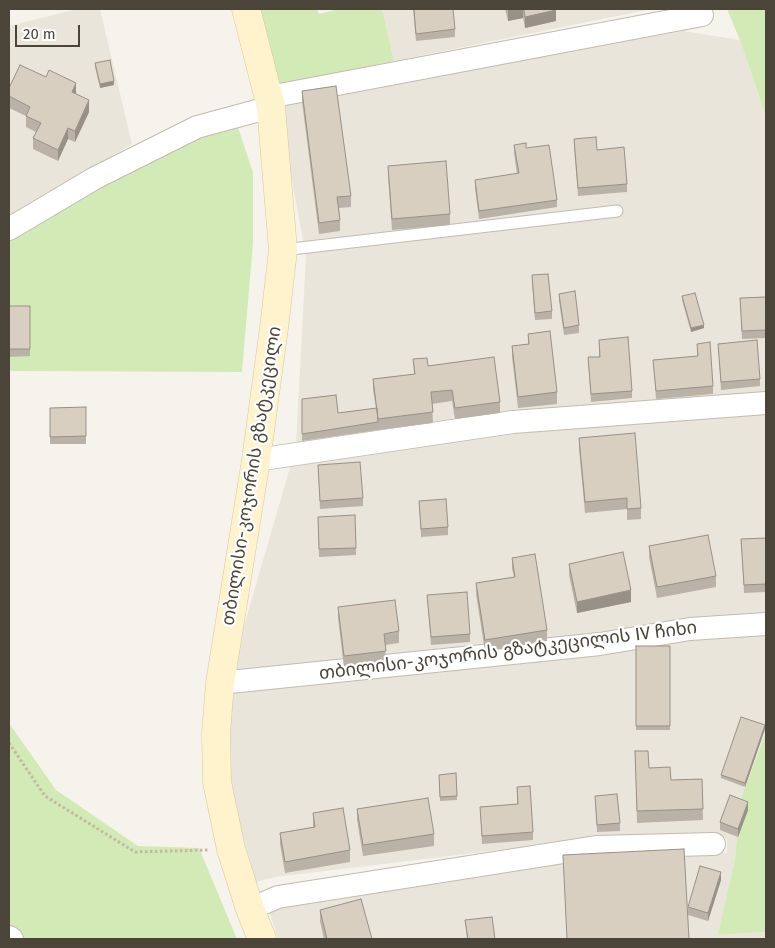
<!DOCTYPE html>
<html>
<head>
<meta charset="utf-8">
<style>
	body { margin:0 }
	#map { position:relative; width:775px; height:948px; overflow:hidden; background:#f6f3ec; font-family:"Fira Sans",sans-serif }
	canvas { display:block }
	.frame { position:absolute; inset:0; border:10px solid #4b4439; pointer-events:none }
	.scale { position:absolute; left:15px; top:25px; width:65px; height:22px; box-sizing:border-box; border:2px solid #4b4439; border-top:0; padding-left:6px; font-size:15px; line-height:18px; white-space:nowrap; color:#4b4439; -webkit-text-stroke:4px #fff; paint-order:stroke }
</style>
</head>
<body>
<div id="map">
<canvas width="775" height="948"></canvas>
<div class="frame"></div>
<div class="scale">20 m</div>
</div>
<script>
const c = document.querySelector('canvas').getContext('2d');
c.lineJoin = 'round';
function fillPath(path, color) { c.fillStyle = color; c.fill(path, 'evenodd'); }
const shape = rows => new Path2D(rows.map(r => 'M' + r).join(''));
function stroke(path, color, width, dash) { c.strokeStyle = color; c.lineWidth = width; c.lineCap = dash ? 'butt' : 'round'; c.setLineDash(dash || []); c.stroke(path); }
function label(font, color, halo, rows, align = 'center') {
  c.font = font + ' "Fira Sans","Noto Sans Georgian",sans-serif'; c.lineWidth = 4.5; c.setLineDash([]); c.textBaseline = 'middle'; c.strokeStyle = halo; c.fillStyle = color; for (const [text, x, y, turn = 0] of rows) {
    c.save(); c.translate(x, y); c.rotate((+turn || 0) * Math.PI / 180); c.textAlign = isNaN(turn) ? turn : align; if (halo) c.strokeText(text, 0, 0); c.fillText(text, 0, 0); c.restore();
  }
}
const residential = shape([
	[77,9,100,9,132,144,9,218,9,26],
	[382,9,652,9,394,61],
	[683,31,740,40,766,117,766,395,296,445,306,256,290,170,282,102],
	[766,413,766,616,478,655,228,681,291,464,508,431],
	[766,633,766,731,741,798,735,859,719,935,766,932,766,939,278,939,269,911,286,901,599,855,712,852,727,853,727,838,702,834,591,839,275,877,256,882,226,778,228,694,624,646,695,635]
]);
const green = shape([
	[256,9,317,9,319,14,339,9,382,9,394,61,276,86],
	[727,9,766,9,766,117,740,40],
	[237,124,253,173,253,243,242,372,9,371,9,239,196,130],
	[9,723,56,790,138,846,199,848,237,939,9,939],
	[766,732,766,932,718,935,735,859,741,798]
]);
const path = shape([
	[9,743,45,796,135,852,208,850]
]);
const service = shape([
	[283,250,617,211]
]);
const minor = shape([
	[269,97,702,15],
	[9,229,95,178,197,127,271,107],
	[256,460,513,422,766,403],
	[220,683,600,644,690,629,766,624],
	[250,909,278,897,596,847,714,844],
	[9,937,12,939]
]);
const secondary = shape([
	[246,9,271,107,283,250,274,328,256,460,220,683,216,733,217,782,231,849,250,909,262,939]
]);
const wall = shape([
	[413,9,455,29,455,37,416,41],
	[505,9,556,9,556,21,525,28,523,18,508,21],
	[95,63,114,85,100,88,95,67],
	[9,88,76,94,89,112,75,142,68,139,58,161,33,149,33,138,36,132,26,127,26,116,9,108],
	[302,91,351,196,351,207,339,208,340,220,340,231,319,234,302,102],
	[574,139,597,150,627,184,627,192,578,196,574,147],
	[514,145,526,148,557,200,557,207,479,219,475,188,475,180,517,174,514,153],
	[388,166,450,214,450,225,392,230,388,177],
	[532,275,552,311,552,319,535,320,532,283],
	[559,294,579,325,579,333,564,335,559,301],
	[682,296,704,328,691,332,682,300],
	[766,297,766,338,742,339,740,298],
	[9,306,30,306,30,356,9,357],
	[528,334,557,392,557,404,518,408,512,357,512,346,528,344],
	[599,340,632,391,632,398,591,402,588,357,599,357],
	[697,344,713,386,713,394,656,399,653,360,697,356],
	[718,344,760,379,760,386,721,390],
	[413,359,428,366,500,402,500,413,455,419,452,401,432,404,433,423,378,430,302,441,302,399,338,413,376,408,373,390,373,379,414,374],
	[86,407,86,444,50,444,50,408],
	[579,438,641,508,641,519,627,520,627,509,585,513,579,449],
	[318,465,363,498,363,506,320,509],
	[419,501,448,527,448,535,421,537],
	[318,517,356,548,356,555,319,557],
	[766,538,766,592,744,593,741,539],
	[649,546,716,576,716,587,657,598,649,557],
	[512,558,547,630,547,641,485,652,476,594,476,583,514,577,512,569],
	[569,564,631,602,577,613,569,575],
	[427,595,470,634,470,642,431,645],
	[338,607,399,631,399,643,385,645,386,662,344,668,338,618],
	[636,646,670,646,670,730,636,730],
	[765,729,745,787,721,778,721,775],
	[635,751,649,768,671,780,702,779,703,820,637,823],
	[456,773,457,800,440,801,439,775],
	[517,787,533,832,533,840,482,844,480,807,517,804],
	[595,796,620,823,620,831,597,832],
	[357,809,434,834,434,846,363,856,357,820],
	[748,810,738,837,720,830,720,822],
	[313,813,350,850,350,862,285,873,280,844,280,833,313,827],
	[721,880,708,921,688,915,688,907],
	[320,910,372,939,324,939,320,921],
	[465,920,495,939,467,939]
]);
const shadedWall = shape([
	[513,9,523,9,523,18,508,21,508,10],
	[556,10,556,21,525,28,525,17],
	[114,81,114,85,100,88,100,84],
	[76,83,76,94,72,92],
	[89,100,89,112,75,142,75,131],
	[68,128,68,139,58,161,58,150],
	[704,325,704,328,691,332,691,328],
	[631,590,631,602,577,613,577,602],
	[765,725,765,729,745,787,745,783],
	[748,802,748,810,738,837,738,829],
	[721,872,721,880,708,921,708,913]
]);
const building = shape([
	[414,9,453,9,455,29,416,34,414,9],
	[524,9,556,9,556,10,525,17,524,9],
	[110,60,114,81,100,84,95,63,110,60],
	[20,65,46,77,49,70,76,83,72,92,89,100,75,131,68,128,58,150,33,138,41,123,26,116,30,107,9,96,9,88,20,65],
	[336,86,351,196,337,197,340,220,319,223,302,91,336,86],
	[596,137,597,150,624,147,627,184,578,188,574,139,596,137],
	[526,143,526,148,549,145,557,200,479,211,475,180,519,173,514,145,526,143],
	[446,161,450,214,392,219,388,166,446,161],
	[548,274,552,311,535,313,532,275,548,274],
	[575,291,579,325,564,328,559,294,575,291],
	[695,293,704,325,691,328,682,296,695,293],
	[766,297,766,330,742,331,740,298,766,297],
	[9,306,30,306,30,349,9,349,9,306],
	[550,331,557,392,518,397,512,346,529,344,528,334,550,331],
	[628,337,632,391,591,394,588,357,600,357,599,340,628,337],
	[757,340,760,379,721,382,718,344,757,340],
	[710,342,713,386,656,391,653,360,698,356,697,344,710,342],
	[494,357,500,402,455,408,452,390,431,392,433,412,378,419,373,379,415,374,413,359,427,358,428,366,494,357],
	[336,395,338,413,377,408,378,422,302,434,302,399,336,395],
	[86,407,86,436,50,437,50,408,86,407],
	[635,433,641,508,627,509,627,498,585,502,579,438,635,433],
	[360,462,363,498,320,501,318,465,360,462],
	[446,499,448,527,421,529,419,501,446,499],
	[355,515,356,548,319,549,318,517,355,515],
	[708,535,716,576,657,587,649,546,708,535],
	[766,538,766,584,744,585,741,539,766,538],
	[623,552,631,590,577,602,569,564,623,552],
	[535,554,547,630,485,640,476,583,515,577,512,558,535,554],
	[467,592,470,634,431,637,427,595,467,592],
	[395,600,399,631,384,634,386,651,344,656,338,607,395,600],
	[636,646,670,646,670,726,636,726,636,646],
	[741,717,765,725,745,783,721,775,741,717],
	[635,751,648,751,649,768,670,767,671,780,702,779,703,809,637,811,635,751],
	[456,773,457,796,440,797,439,775,456,773],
	[530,786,533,832,482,836,480,807,518,804,517,787,530,786],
	[617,794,620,823,597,825,595,796,617,794],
	[730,795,748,802,738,829,720,822,730,795],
	[428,798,434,834,363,845,357,809,428,798],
	[343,808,350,850,285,862,280,833,315,827,313,813,343,808],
	[684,849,689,939,567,939,563,855,684,849],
	[700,866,721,872,708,913,688,907,700,866],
	[361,899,372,939,327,939,320,910,361,899],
	[492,917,495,939,468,939,465,920,492,917]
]);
const streetNames = [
	["თბილისი-კოჯორის გზატკეცილი",252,476,-81],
	["თბილისი-კოჯორის გზატკეცილის IV ჩიხი",508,651,-7]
];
fillPath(residential, '#eae5da');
fillPath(green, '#d2eab5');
stroke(service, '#c2bbae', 13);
stroke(minor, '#c2bbae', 24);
stroke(secondary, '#d6c79b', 29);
stroke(path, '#c4b79f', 3, [2.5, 2.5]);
stroke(service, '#fff', 11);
stroke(minor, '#fff', 22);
stroke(secondary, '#fff3cd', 28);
fillPath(wall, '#bab2a6');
fillPath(shadedWall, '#979187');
fillPath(building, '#d8cfc1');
stroke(building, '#979187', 1);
label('18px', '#4b4439', '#fff', streetNames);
</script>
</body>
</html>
